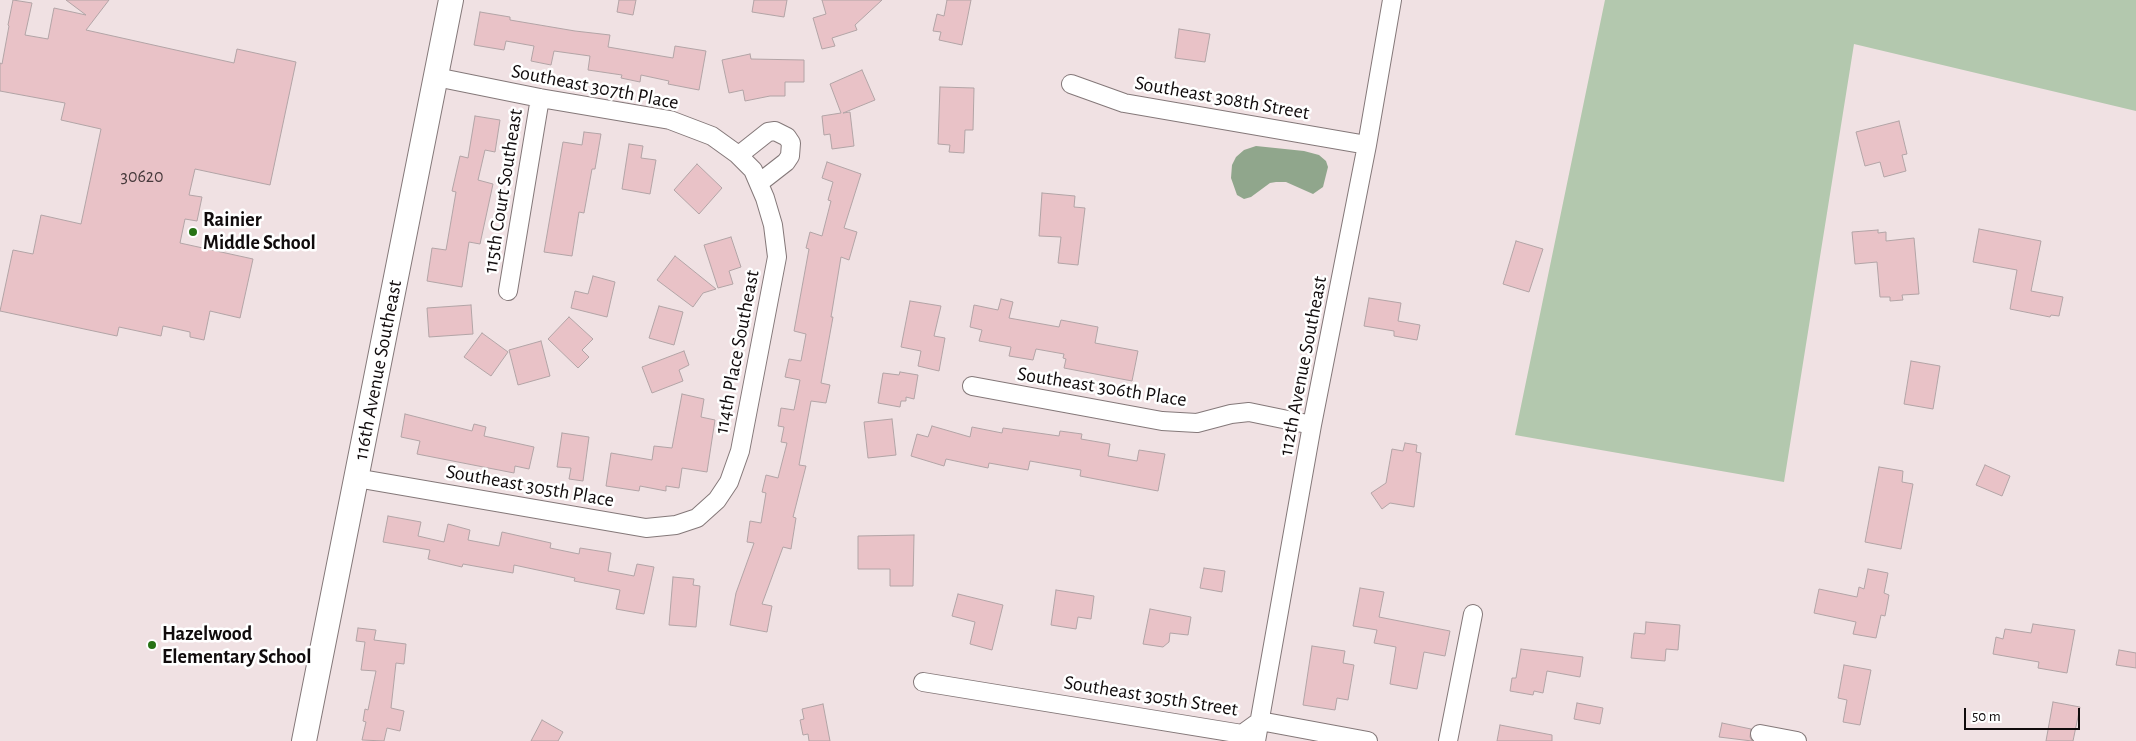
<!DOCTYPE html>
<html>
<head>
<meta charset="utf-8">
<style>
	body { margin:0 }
	#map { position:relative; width:2136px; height:741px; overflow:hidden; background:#f0e1e3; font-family:"Alegreya Sans",sans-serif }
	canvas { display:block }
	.scale { position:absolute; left:1964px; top:708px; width:116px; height:22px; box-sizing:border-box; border:2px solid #100b0c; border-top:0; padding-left:6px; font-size:15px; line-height:18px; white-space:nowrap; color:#100b0c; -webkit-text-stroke:4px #fff; paint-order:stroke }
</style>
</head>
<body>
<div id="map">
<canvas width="2136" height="741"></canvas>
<div class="scale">50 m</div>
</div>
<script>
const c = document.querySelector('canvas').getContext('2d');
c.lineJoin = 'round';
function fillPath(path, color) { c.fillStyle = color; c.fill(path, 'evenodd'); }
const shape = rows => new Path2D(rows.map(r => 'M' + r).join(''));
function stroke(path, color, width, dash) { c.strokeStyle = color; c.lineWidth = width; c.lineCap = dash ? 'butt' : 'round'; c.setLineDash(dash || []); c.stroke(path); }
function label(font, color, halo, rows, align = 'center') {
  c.font = font + ' "Alegreya Sans",sans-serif'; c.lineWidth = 5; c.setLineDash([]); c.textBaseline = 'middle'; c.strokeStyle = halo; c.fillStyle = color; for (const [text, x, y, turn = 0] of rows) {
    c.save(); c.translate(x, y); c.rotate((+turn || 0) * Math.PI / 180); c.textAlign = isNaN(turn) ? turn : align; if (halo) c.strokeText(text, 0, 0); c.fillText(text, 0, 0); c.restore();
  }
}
const green = shape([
	[1605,0,2136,0,2136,111,1854,44,1784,482,1515,435]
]);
const water = shape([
	[1256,146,1304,151,1319,155,1326,161,1328,167,1323,187,1313,194,1286,182,1276,182,1270,183,1251,197,1244,199,1237,195,1231,178,1232,165,1236,157,1244,150]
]);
const building = shape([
	[13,0,32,3,25,35,48,39,54,8,86,15,66,0,109,0,86,30,234,63,237,49,296,62,270,185,195,169,189,195,202,197,197,221,185,219,180,243,253,259,240,318,210,311,204,340,190,337,190,332,163,326,161,336,119,327,117,336,0,311,13,250,33,254,41,215,81,224,101,129,61,120,65,103,0,91,0,63,2,64,9,26,8,25,13,0],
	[619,0,636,0,633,15,617,12,619,0],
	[754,0,787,0,784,17,752,12,754,0],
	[822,0,882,0,855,25,857,30,832,38,835,46,822,49,813,18,826,14,822,0],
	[947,0,971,0,962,45,939,40,941,32,933,31,937,14,944,16,947,0],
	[480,12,510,17,510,20,575,31,610,35,608,47,673,58,675,46,706,51,699,90,668,84,669,81,641,75,640,82,621,78,622,75,588,70,590,56,554,51,551,65,531,61,534,46,506,41,504,50,474,45,480,12],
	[1179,29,1210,34,1205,62,1175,58,1179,29],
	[750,54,751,59,804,60,804,82,785,82,785,96,770,96,745,101,743,90,729,93,722,60,750,54],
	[862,70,875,100,843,113,850,112,854,146,832,149,830,134,824,135,822,116,841,113,830,84,862,70],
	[940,87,974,88,973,130,965,130,964,153,949,152,950,145,938,144,940,87],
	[475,116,500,120,495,152,485,150,478,180,493,184,480,244,469,242,462,287,427,281,432,248,446,250,456,192,452,191,460,156,468,158,475,116],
	[1899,121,1907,154,1902,155,1906,171,1884,177,1880,162,1865,166,1856,132,1899,121],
	[584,132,601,134,595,169,592,169,584,213,579,212,572,256,544,252,563,142,582,145,584,132],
	[629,144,643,146,641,158,656,160,650,194,622,189,629,144],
	[827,162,861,174,844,228,857,232,849,260,841,257,831,317,833,317,821,383,830,385,826,403,811,401,799,465,806,466,793,517,796,518,791,549,783,547,762,604,772,606,767,632,730,625,736,593,754,543,747,542,750,521,761,523,766,493,762,492,766,475,778,478,787,443,781,442,784,427,778,426,781,408,794,410,800,380,785,377,789,359,801,361,806,334,794,331,809,249,806,248,810,232,822,236,831,201,828,200,833,182,822,178,827,162],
	[697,164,722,188,699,214,674,190,697,164],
	[1042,193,1075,196,1074,207,1085,208,1078,265,1058,263,1061,237,1039,236,1042,193],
	[1979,229,2041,241,2031,291,2063,297,2059,316,2051,315,2050,317,2010,309,2017,270,1973,262,1979,229],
	[1878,230,1878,233,1886,232,1886,241,1914,238,1919,294,1902,295,1903,300,1890,301,1890,297,1880,297,1877,262,1855,264,1852,232,1878,230],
	[731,237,741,267,729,271,733,284,718,288,704,245,731,237],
	[1516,241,1543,249,1529,292,1503,284,1516,241],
	[675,256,716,289,703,293,693,307,657,280,675,256],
	[593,276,615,282,607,317,571,308,575,291,588,294,593,276],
	[1369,298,1401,303,1398,321,1420,325,1417,340,1394,336,1394,331,1364,326,1369,298],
	[1001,299,1013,302,1009,318,1059,327,1061,320,1098,327,1095,343,1138,351,1132,381,1064,368,1066,359,1063,358,1064,354,1036,349,1033,360,1009,356,1011,347,979,341,982,330,970,327,974,305,998,310,1001,299],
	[910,301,941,306,934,336,945,338,939,371,918,366,921,351,901,347,910,301],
	[471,305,473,334,429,337,427,308,471,305],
	[659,306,683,312,674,345,649,338,659,306],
	[569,317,593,339,582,350,589,357,578,368,548,339,569,317],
	[482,333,508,352,491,376,464,357,482,333],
	[541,341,550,376,518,385,509,350,541,341],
	[684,351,689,365,679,370,683,381,652,393,642,367,684,351],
	[1911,361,1940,366,1933,409,1904,404,1911,361],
	[900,372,918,375,914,399,906,397,906,401,901,401,900,407,878,403,883,373,899,375,900,372],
	[682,394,704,399,701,417,715,420,707,472,682,468,679,488,666,486,666,491,640,486,639,491,606,486,611,453,652,460,654,446,672,448,682,394],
	[405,414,472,431,474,424,486,427,484,436,534,447,529,469,515,466,514,473,417,454,420,441,401,437,405,414],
	[892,419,896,455,868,458,864,422,892,419],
	[932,426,970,437,972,427,1002,433,1003,428,1059,436,1060,431,1082,434,1081,439,1110,444,1108,456,1137,461,1139,450,1165,454,1158,491,1080,476,1081,470,1030,461,1028,470,989,463,988,468,946,459,944,466,911,456,917,434,928,437,932,426],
	[562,433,589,437,583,481,569,479,571,468,557,467,562,433],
	[1405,443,1417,445,1416,452,1421,453,1414,507,1390,503,1382,509,1371,493,1386,483,1392,449,1403,451,1405,443],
	[1985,465,2010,476,2002,496,1976,485,1985,465],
	[1879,467,1903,471,1902,482,1913,484,1901,549,1865,542,1879,467],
	[388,516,421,522,418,536,444,542,448,524,470,530,468,540,499,546,502,532,551,543,550,548,579,554,580,548,611,553,608,571,634,576,637,564,654,567,644,614,616,609,620,590,574,581,575,578,514,565,513,573,463,564,462,567,428,559,430,550,383,542,388,516],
	[914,535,913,586,890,586,890,569,858,569,858,536,914,535],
	[1204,568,1225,571,1222,592,1200,588,1204,568],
	[1868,569,1888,573,1884,593,1889,595,1885,616,1881,615,1876,638,1853,634,1856,622,1814,613,1819,589,1857,597,1859,587,1864,589,1868,569],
	[673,577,694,579,693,585,700,586,696,627,669,625,673,577],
	[1360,588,1384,592,1379,617,1450,631,1445,656,1424,652,1417,689,1390,684,1396,647,1374,643,1377,630,1353,626,1360,588],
	[1056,590,1094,596,1091,619,1078,617,1076,629,1051,625,1056,590],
	[958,594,1003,605,992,650,970,644,975,622,952,616,958,594],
	[1150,609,1191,617,1188,635,1170,633,1169,642,1163,647,1143,644,1150,609],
	[1646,622,1680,625,1678,650,1666,649,1665,661,1631,658,1634,633,1645,634,1646,622],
	[2033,624,2075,630,2067,673,2038,668,2039,662,1993,654,1996,637,2003,639,2005,629,2031,633,2033,624],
	[358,628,376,630,374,640,406,644,404,664,396,663,391,708,404,711,400,731,387,728,384,741,362,740,366,722,363,721,365,709,368,710,376,671,361,670,365,642,356,641,358,628],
	[1312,646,1345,651,1343,663,1354,665,1348,700,1337,698,1335,710,1303,705,1312,646],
	[1521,649,1583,657,1580,677,1547,671,1543,693,1534,691,1533,695,1510,691,1512,678,1516,678,1521,649],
	[2119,650,2136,653,2136,668,2116,665,2119,650],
	[1844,665,1871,670,1860,725,1843,722,1847,700,1838,698,1844,665],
	[2053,702,2080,707,2073,741,2046,741,2053,702],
	[1577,703,1603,708,1600,724,1574,719,1577,703],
	[823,704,830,741,809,741,808,734,803,735,800,720,804,719,802,709,823,704],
	[542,720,563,732,558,741,531,741,542,720],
	[1722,723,1751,729,1750,737,1752,741,1719,737,1722,723],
	[1500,725,1552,735,1552,741,1497,741,1500,725]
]);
const street = shape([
	[1071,84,1124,103,1367,145],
	[739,155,768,132,775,131,787,137,791,143,790,156,786,162,759,183],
	[508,291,540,98],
	[972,386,1162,421,1197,423,1231,414,1249,412,1312,425],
	[356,478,646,528,676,525,697,518,717,500,729,482,740,451,777,257,773,225,765,198,753,170,737,154,712,136,670,120,540,98,436,77],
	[923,682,1242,734,1260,721,1368,741],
	[1760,734,1797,741],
	[1256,741,1312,425,1367,145,1392,0],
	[1448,741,1473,614]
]);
const secondary = shape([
	[304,741,451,0]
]);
const markers = [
	[193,232,5,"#277215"],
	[152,645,5,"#277215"]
];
const numberNames = [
	["30620",142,177]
];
const streetNames = [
	["Southeast 307th Place",595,87,11],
	["Southeast 308th Street",1222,98,10],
	["115th Court Southeast",503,191,-81],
	["114th Place Southeast",737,352,-79],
	["112th Avenue Southeast",1303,366,-79],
	["116th Avenue Southeast",378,370,-79],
	["Southeast 306th Place",1102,387,9],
	["Southeast 305th Place",530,486,10],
	["Southeast 305th Street",1151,696,9]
];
const poiNames = [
	["Rainier",203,220],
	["Middle School",203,243],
	["Hazelwood",162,634],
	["Elementary School",162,657]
];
fillPath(green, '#b3c8ae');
fillPath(water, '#90a68c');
fillPath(building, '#e9c2c7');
stroke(building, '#b2a4a6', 1);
stroke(street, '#847879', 20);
stroke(secondary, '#847879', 26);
stroke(street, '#fff', 18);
stroke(secondary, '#fff', 24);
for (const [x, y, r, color] of markers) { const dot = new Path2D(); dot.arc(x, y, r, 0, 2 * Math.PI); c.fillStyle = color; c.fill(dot); stroke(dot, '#fff', 2); }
label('18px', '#46393b', null, numberNames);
label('20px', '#100b0c', '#fff', streetNames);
label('bold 20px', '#100b0c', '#fff', poiNames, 'left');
</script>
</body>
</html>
